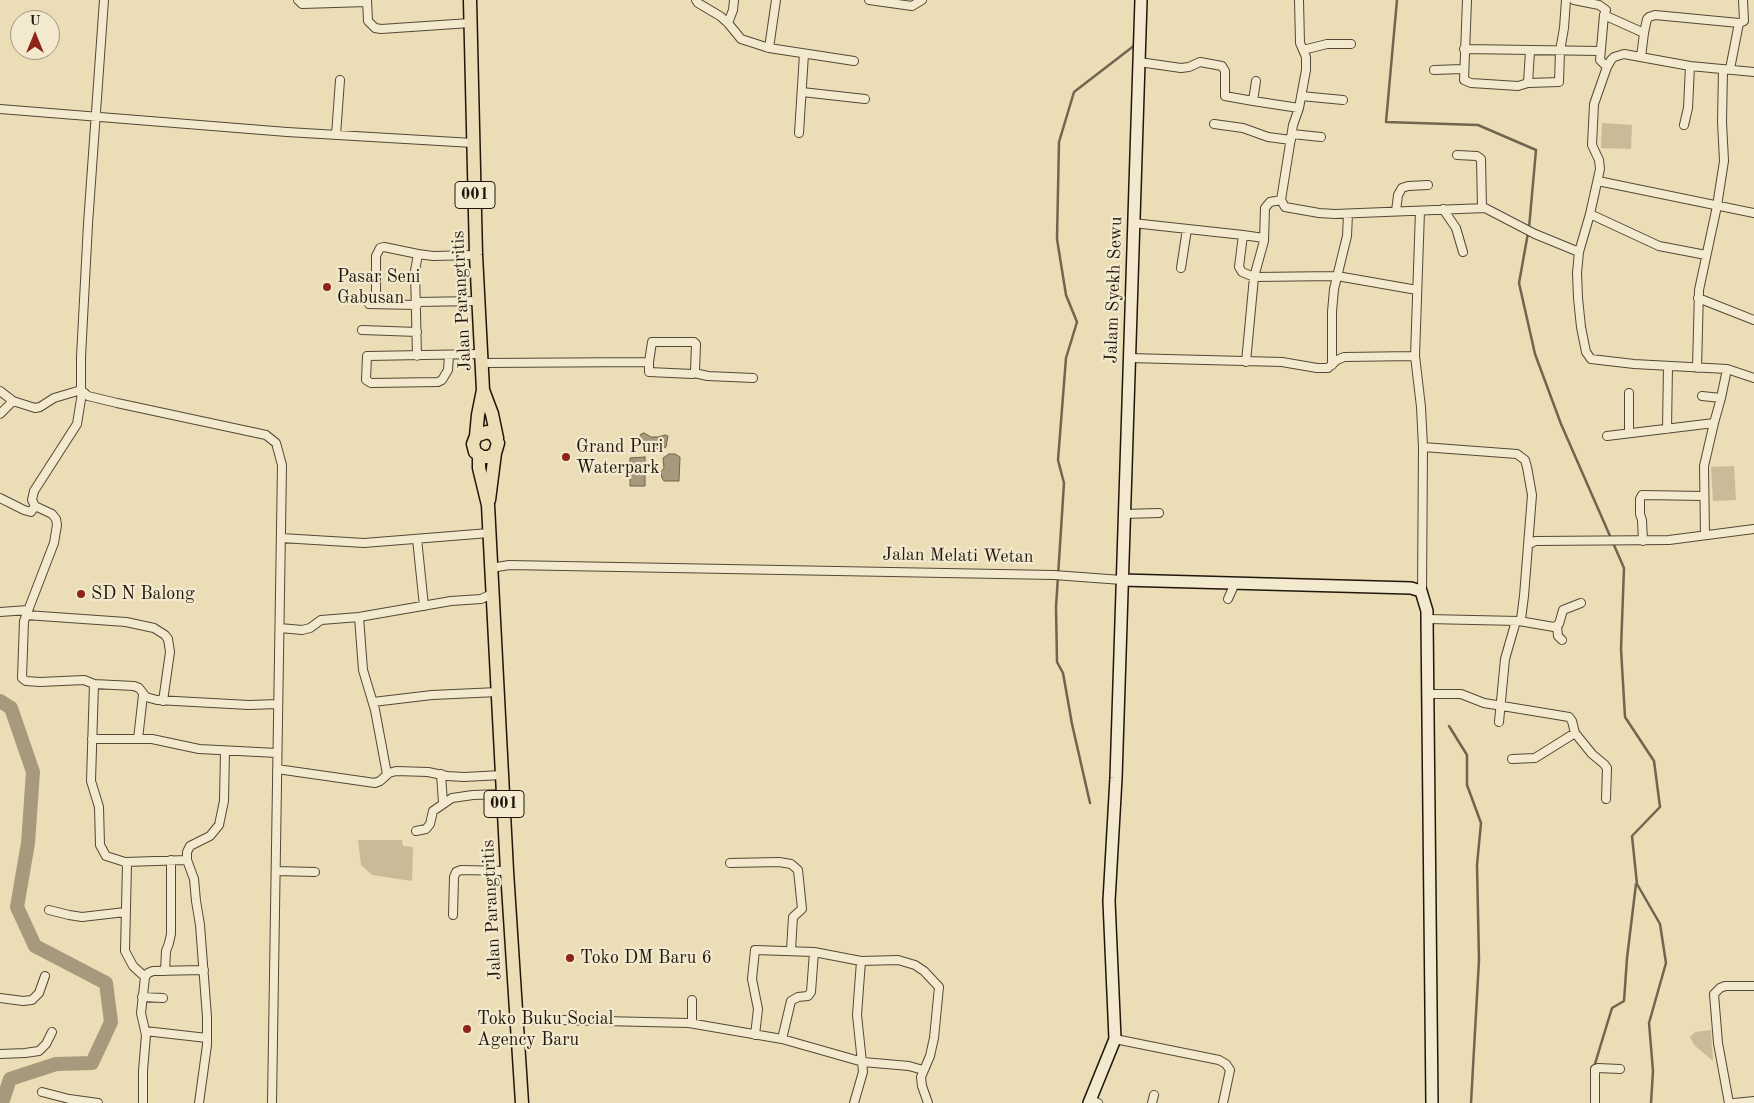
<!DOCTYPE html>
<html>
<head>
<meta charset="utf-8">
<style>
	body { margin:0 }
	#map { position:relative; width:1754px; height:1103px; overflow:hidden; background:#ebddb5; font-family:"Old Standard TT",serif }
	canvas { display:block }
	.north { position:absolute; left:10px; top:10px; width:50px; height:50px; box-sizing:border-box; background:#f2e9cf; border:1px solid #9e9581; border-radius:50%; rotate:0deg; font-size:14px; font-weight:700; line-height:20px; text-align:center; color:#21160c }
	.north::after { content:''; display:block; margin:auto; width:18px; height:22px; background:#8f2418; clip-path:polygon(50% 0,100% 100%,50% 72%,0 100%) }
</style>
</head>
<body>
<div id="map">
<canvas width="1754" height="1103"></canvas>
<div class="north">U</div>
</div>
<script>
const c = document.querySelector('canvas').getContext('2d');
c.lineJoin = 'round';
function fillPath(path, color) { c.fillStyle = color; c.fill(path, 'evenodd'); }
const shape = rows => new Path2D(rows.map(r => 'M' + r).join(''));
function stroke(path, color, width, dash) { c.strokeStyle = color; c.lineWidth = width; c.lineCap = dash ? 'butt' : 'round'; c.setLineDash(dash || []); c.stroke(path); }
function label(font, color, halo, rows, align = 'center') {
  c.font = font + ' "Old Standard TT",serif'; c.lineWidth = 4.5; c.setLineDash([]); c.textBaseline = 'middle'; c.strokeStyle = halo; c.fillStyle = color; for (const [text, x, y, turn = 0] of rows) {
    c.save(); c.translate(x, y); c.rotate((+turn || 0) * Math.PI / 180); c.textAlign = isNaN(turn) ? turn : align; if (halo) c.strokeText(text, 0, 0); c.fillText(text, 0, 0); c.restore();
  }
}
const green = shape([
	[1602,123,1632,125,1631,149,1601,148],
	[1734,466,1736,500,1713,501,1711,467],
	[358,840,402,840,403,846,413,847,412,881,372,875,361,865],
	[1711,1030,1713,1061,1694,1045,1690,1037,1695,1032]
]);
const water = shape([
	[644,433,651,437,658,437,665,435,668,436,666,447,661,449,644,448,641,446,639,438,641,434,644,433],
	[669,454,675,454,680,457,679,481,664,481,662,478,661,472,664,468,663,458,669,454],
	[645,457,645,486,630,486,630,458,645,457]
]);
const stream = shape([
	[1397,0,1386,122,1478,125,1536,150,1529,228],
	[1528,233,1519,283,1535,354,1561,424,1624,568,1621,649,1625,717,1654,761,1660,807,1632,836,1637,884,1660,924,1666,963,1649,1023,1653,1071,1651,1103],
	[1449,726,1467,755,1467,785,1481,823,1477,865,1479,960,1471,1103],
	[1090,803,1072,724,1063,673,1057,662,1056,607,1064,483,1058,460,1066,358,1077,322,1066,295,1057,239,1059,142,1074,92,1135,45],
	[1594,1067,1612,1008,1624,1001,1627,958,1636,884]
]);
const river = shape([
	[0,701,11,708,33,772,28,843,17,907,35,946,106,983,111,1022,92,1063,56,1064,10,1079,2,1103]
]);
const street = shape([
	[104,0,88,224,81,357,81,390,88,396,117,403,266,435,276,443,282,465,272,1103],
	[298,0,302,4,367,2],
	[367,0,368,21,375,28,381,29,470,23],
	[696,0,698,3,720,16,728,23,741,39,769,48,776,0],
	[869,0,912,6,922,0],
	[1299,0,1300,43,1306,57,1306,70,1299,108,1293,125,1281,200,1285,207,1319,213,1335,214,1485,208,1535,234,1579,252],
	[1467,0,1464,80,1471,83,1518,86,1528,83],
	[1574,0,1599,5,1606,10,1604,15,1600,60,1607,67],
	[1604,15,1644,33,1641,57],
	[728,23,733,10,734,0],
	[1644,33,1647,19,1649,17,1655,15,1739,23],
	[769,48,854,61],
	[1464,49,1600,51],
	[1303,50,1327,44,1351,44],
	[1530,51,1528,83,1559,82,1560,51,1564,28,1566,0],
	[1139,62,1181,68,1189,67,1200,62,1222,66,1225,71,1225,96,1253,101],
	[1730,69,1739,23,1744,21,1743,0],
	[1434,70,1463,69],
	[1754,72,1690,66,1624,54,1614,57,1611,60,1607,67,1594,104,1592,145,1599,160,1600,169,1590,214,1579,252,1577,273,1578,298,1581,327,1586,352,1591,359,1634,364,1727,369,1754,378],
	[1256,81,1253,101,1299,108],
	[802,92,865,99],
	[1301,96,1343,100],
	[0,109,287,132,473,143],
	[1214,124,1243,128,1268,137,1291,140],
	[1684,125,1688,108,1690,66],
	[799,133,804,54],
	[1292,134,1321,137],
	[336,135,340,80],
	[1457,155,1477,156,1481,159,1482,208],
	[1598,181,1754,213],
	[1443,209,1456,228,1463,252],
	[1396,211,1398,195,1402,188,1408,186,1428,185],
	[1590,214,1659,246,1706,255],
	[1133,223,1243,235],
	[1264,238,1243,235,1239,267,1242,272,1254,277,1337,276,1417,290],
	[1181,268,1187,229],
	[1698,298,1754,320],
	[416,302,478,301],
	[369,304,417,305],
	[376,304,376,256,380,248,384,247,418,254,433,256,476,255],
	[362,330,417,332],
	[449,355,448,370,442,380,438,382,371,383,366,380,367,356,481,354],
	[417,356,415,271,418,254],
	[1415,356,1420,211],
	[1129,358,1282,362,1317,368,1328,368,1337,360,1344,357,1415,356,1421,407,1423,447,1422,594],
	[1246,362,1254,277,1264,241,1265,208,1270,202,1281,200],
	[482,363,649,362,649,372,693,374,695,371,696,344,694,342,652,342,649,362],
	[1332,365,1332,312,1334,289,1347,236,1348,214],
	[1697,368,1699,290,1717,206,1724,161,1722,122,1723,69],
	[694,373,708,376,753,378],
	[0,391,13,401,35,408,40,407,54,398,81,390],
	[82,393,77,424,34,491,32,500,35,506,52,514,56,519,57,525,54,543,24,621,22,678,26,681,40,682,84,680,94,684,91,781,99,807,100,845,106,856,125,862,127,864,125,951,133,966,145,977],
	[1629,393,1629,433],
	[1702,396,1721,398],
	[0,414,13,401],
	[1667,429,1668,366],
	[1607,436,1714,423],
	[1423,447,1517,454,1525,460,1527,467,1532,495,1524,596,1521,619,1519,621,1427,619],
	[0,498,24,510,31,512,35,506],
	[1124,514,1159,513],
	[1705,535,1704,466,1714,423,1721,398,1727,369],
	[281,538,364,543,489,533],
	[417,539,424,606],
	[1643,541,1642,520,1640,514,1640,499,1642,495,1704,496],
	[1528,545,1535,541,1669,540,1754,529],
	[491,568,509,565,1054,575,1122,580],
	[1228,599,1235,583],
	[0,612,28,610],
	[26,615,126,622,154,628,165,635,168,639,170,652,163,701],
	[359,617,363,670,375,710,387,774],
	[1519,621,1554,627,1559,624,1563,610,1581,603],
	[1557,626,1558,636,1562,640],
	[280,628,302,630,310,628,321,620,359,617,451,601,481,599,492,594],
	[94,684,134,686,139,688,146,697,157,700,249,705,278,704],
	[1428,694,1461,694,1484,703,1569,717,1572,721,1575,733,1592,754,1604,764,1607,768,1606,799],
	[373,702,432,695,498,692],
	[1499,722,1505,659,1516,621],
	[92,739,152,739,199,749,277,753],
	[138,739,143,695],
	[1512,759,1535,758,1575,733],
	[277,769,375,783,380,781,389,773,396,771,428,772,447,776,464,777,502,775],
	[441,774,443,803],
	[416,831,426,829,430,824,433,811,452,798,473,795,503,794],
	[125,862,187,860],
	[730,863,779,862,791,864,798,870,802,909,793,917,791,950],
	[276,871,315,872],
	[49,910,69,915,82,917,125,912],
	[453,915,454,877,456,872,461,870,507,871],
	[165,971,166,951,169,943,171,934,171,860],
	[142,997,163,998],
	[0,998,23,1001,32,1000,39,993,45,976],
	[517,1019,689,1023,782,1039,863,1062,909,1066,923,1070],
	[692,1023,692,1000],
	[145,1031,207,1038],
	[755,1035,758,1009,752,979,755,950,814,952,861,961],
	[782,1039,791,1001,798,997,808,996,811,992,814,952],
	[1115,1039,1219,1060,1226,1064,1230,1070,1223,1103],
	[0,1054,25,1053,39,1051,46,1044,52,1032],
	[42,1092,69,1099,98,1103],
	[1091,1100,1098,1103],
	[143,1103,143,1071,146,1035,141,1013,145,977,148,973,153,971,204,970],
	[199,1103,207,1045,207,1017,200,925,196,901,194,879,187,860,187,852,190,846,210,836,219,825,224,801,225,751],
	[854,1103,863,1072,857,1015,861,961,898,960,915,965,924,971,939,987,934,1038,930,1056,921,1077,922,1086,928,1103],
	[1152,1103,1154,1095],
	[1595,1103,1595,1069,1598,1068,1620,1069],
	[1729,1103,1718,1043,1714,994,1720,988,1725,986,1754,986],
	[1734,1103,1754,1101]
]);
const secondary = shape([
	[1122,580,1411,588,1421,591,1427,611,1427,619,1432,1103],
	[1089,1103,1115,1039,1109,901,1116,778,1141,0]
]);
const primary = shape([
	[470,0,476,255,483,390,478,415,476,436,473,444,475,452,482,457,489,457,495,453,498,443,494,435,487,432,476,436],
	[483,390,492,414,497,438],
	[479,455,479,468,488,505,507,871,522,1103],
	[489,500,495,453]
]);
const markers = [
	[327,287,5,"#8f2418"],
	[566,457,5,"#8f2418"],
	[81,594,5,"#8f2418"],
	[570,958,5,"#8f2418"],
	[467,1029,5,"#8f2418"]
];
const shields = [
	[475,195,40],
	[504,804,40]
];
const shieldNames = [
	["001",475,195],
	["001",504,804]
];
const poiNames = [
	["Pasar Seni",337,277],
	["Gabusan",337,298],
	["Grand Puri",576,447],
	["Waterpark",576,468],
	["SD N Balong",91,594],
	["Toko DM Baru 6",580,958],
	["Toko Buku Social",477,1019],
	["Agency Baru",477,1040]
];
const streetNames = [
	["Jalam Syekh Sewu",1114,290,-88],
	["Jalan Parangtritis",462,301,-93],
	["Jalan Melati Wetan",958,556,1],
	["Jalan Parangtritis",492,910,-93]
];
fillPath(green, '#c9bb98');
fillPath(water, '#a6997c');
stroke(water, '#71654f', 1);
stroke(stream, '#71654f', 2.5);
stroke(river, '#a6997c', 14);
stroke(street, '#544836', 10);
stroke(secondary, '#21160c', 14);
stroke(primary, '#21160c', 15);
stroke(street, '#f2e9cf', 8);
stroke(secondary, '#f2e9cf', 11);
stroke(primary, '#ebddb5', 12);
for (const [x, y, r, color] of markers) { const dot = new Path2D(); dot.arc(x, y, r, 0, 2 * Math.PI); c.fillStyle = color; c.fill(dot); stroke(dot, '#f2e9cf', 2); }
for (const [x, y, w] of shields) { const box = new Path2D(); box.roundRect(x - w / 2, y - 13.5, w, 27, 4); c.fillStyle = '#f2e9cf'; c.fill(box); stroke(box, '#21160c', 1); }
label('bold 16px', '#21160c', null, shieldNames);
label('18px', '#21160c', '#f2e9cf', poiNames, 'left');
label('18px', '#21160c', '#f2e9cf', streetNames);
</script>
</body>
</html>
